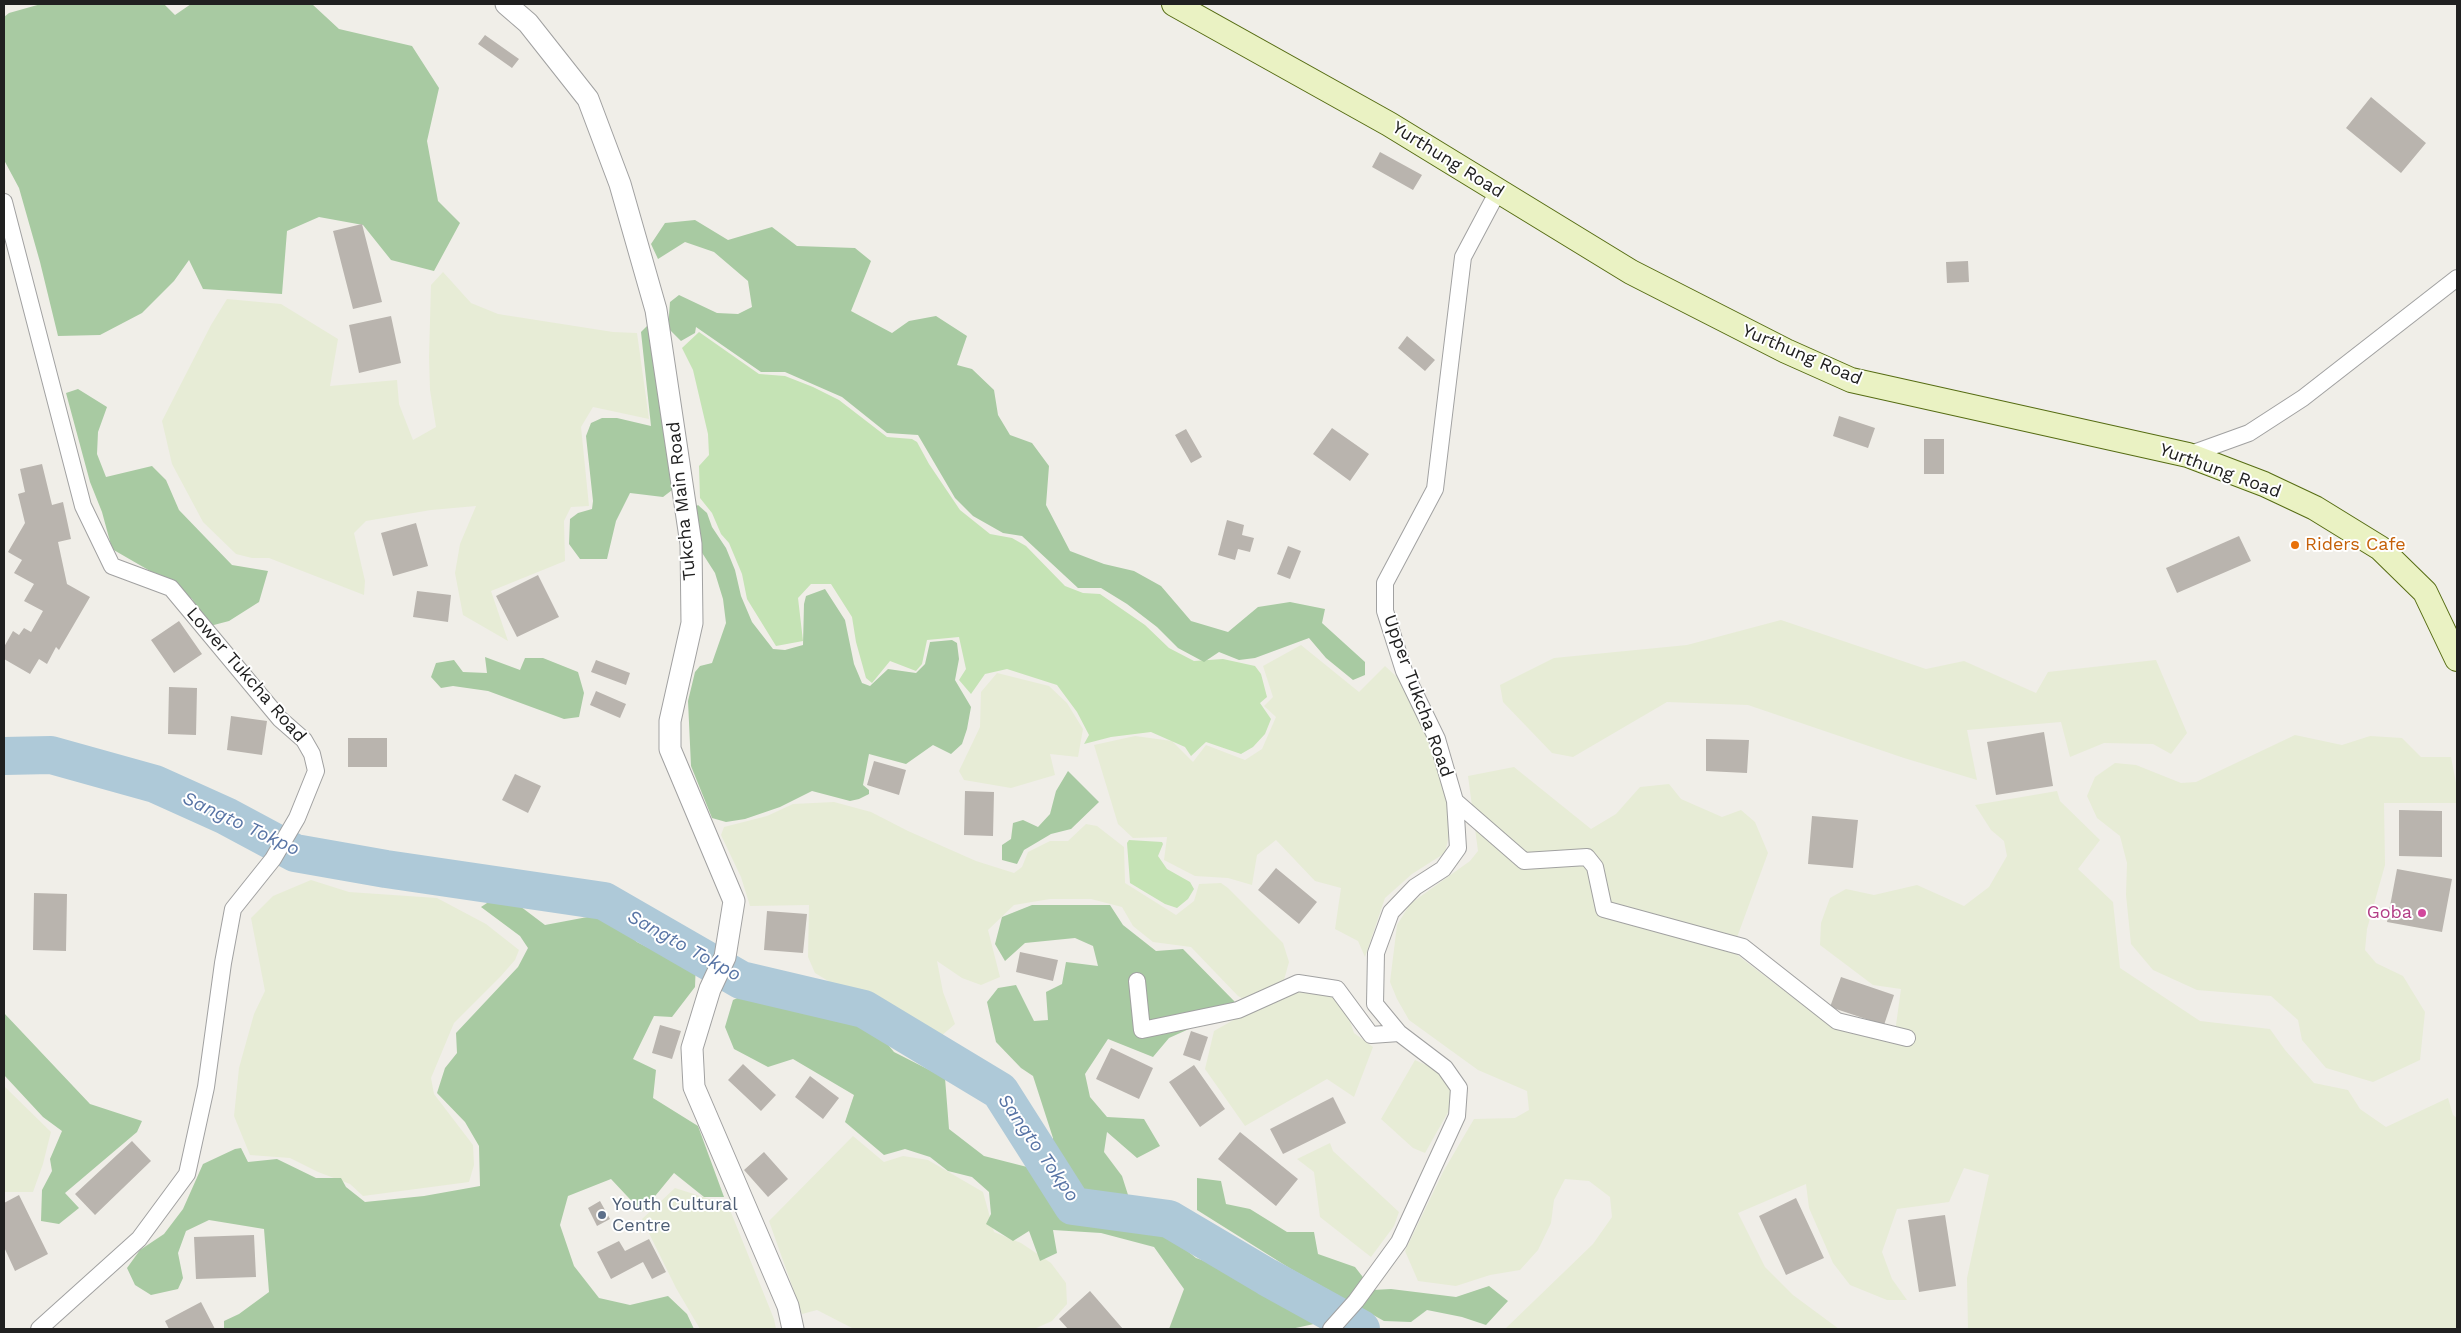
<!DOCTYPE html>
<html>
<head>
<meta charset="utf-8">
<style>
	body { margin:0 }
	#map { position:relative; width:2461px; height:1333px; overflow:hidden; background:#f0eee8; font-family:"Work Sans",sans-serif }
	canvas { display:block }
	.frame { position:absolute; inset:0; border:5px solid #202020; pointer-events:none }
</style>
</head>
<body>
<div id="map">
<canvas width="2461" height="1333"></canvas>
<div class="frame"></div>
</div>
<script>
const c = document.querySelector('canvas').getContext('2d');
c.lineJoin = 'round';
function fillPath(path, color) { c.fillStyle = color; c.fill(path, 'evenodd'); }
const shape = rows => new Path2D(rows.map(r => 'M' + r).join(''));
function stroke(path, color, width, dash) { c.strokeStyle = color; c.lineWidth = width; c.lineCap = dash ? 'butt' : 'round'; c.setLineDash(dash || []); c.stroke(path); }
function label(font, color, halo, rows, align = 'center') {
  c.font = font + ' "Work Sans",sans-serif'; c.lineWidth = 4; c.setLineDash([]); c.textBaseline = 'middle'; c.strokeStyle = halo; c.fillStyle = color; for (const [text, x, y, turn = 0] of rows) {
    c.save(); c.translate(x, y); c.rotate((+turn || 0) * Math.PI / 180); c.textAlign = isNaN(turn) ? turn : align; if (halo) c.strokeText(text, 0, 0); c.fillText(text, 0, 0); c.restore();
  }
}
const farmland = shape([
	[443,272,471,303,498,314,613,332,637,333,649,419,593,407,581,427,589,506,571,507,564,521,565,561,491,591,508,641,463,615,455,573,460,544,476,506,431,510,366,521,354,533,365,581,364,595,269,558,252,558,236,554,203,522,172,464,162,421,211,325,227,299,281,304,338,339,330,386,397,380,399,404,413,440,436,427,430,390,429,357,431,285],
	[1781,620,1926,669,1964,661,2036,693,2048,672,2156,660,2187,733,2171,754,2153,744,2104,743,2070,757,2061,722,1967,730,1977,780,1904,758,1748,705,1667,702,1573,757,1552,753,1503,702,1500,685,1554,658,1687,645],
	[1301,645,1359,692,1385,666,1398,678,1423,726,1441,770,1452,822,1445,853,1412,874,1385,898,1365,957,1358,941,1335,929,1341,888,1315,881,1276,840,1257,855,1252,885,1228,878,1195,876,1164,860,1167,837,1133,838,1118,824,1094,745,1135,736,1172,741,1193,762,1206,745,1245,760,1262,749,1276,717,1264,706,1273,697,1263,666],
	[997,673,1049,686,1067,703,1083,729,1078,757,1050,754,1055,775,1011,788,964,780,959,771,980,727,981,692],
	[2295,735,2342,745,2370,736,2402,738,2421,757,2451,757,2457,788,2457,803,2384,803,2385,865,2367,929,2365,950,2376,963,2403,976,2425,1012,2420,1060,2373,1082,2326,1068,2302,1040,2298,1020,2271,996,2197,990,2153,970,2131,944,2126,895,2127,863,2120,836,2097,818,2087,796,2095,777,2115,763,2136,765,2181,783,2196,782],
	[1514,767,1591,829,1616,814,1640,787,1669,784,1681,799,1722,817,1741,810,1755,822,1768,853,1732,951,1820,1018,1866,1033,1895,1032,1901,989,1873,985,1820,945,1821,923,1830,898,1846,889,1874,895,1917,885,1964,906,1989,887,2007,856,2004,841,1991,830,1975,805,2057,791,2060,801,2100,840,2078,869,2113,902,2120,968,2200,1021,2270,1029,2285,1050,2314,1083,2348,1090,2360,1109,2386,1127,2448,1098,2453,1115,2457,1118,2457,1329,1968,1329,1967,1278,1989,1175,1964,1168,1949,1202,1897,1209,1882,1252,1892,1279,1907,1300,1887,1300,1850,1285,1833,1263,1809,1208,1806,1184,1738,1213,1765,1267,1793,1295,1839,1329,1508,1329,1506,1328,1593,1244,1612,1217,1610,1197,1589,1181,1565,1179,1554,1200,1551,1223,1538,1250,1520,1270,1490,1275,1456,1286,1418,1281,1405,1251,1443,1172,1474,1119,1515,1118,1529,1110,1527,1091,1478,1070,1409,1020,1397,999,1390,982,1397,925,1410,904,1470,861,1478,851,1468,776],
	[834,802,871,812,908,831,976,861,1014,873,1022,867,1028,852,1050,841,1068,841,1086,824,1097,826,1124,847,1125,883,1176,915,1194,901,1199,884,1221,883,1228,888,1283,943,1289,962,1284,980,1265,992,1245,1000,1238,996,1191,947,1153,942,1133,926,1122,907,1091,899,1050,899,1014,905,988,930,1000,977,981,985,962,978,937,961,943,992,955,1024,940,1037,932,1036,900,1018,870,997,838,987,815,973,808,957,809,905,750,906,741,877,721,835,724,827,767,816,793,804],
	[311,880,349,892,437,898,486,924,519,950,515,960,501,976,454,1023,431,1078,434,1094,473,1145,474,1165,469,1182,363,1196,350,1184,318,1172,290,1158,250,1155,234,1116,239,1068,254,1014,265,991,251,918,273,896],
	[1288,989,1329,995,1345,1007,1354,1033,1373,1047,1354,1097,1327,1079,1245,1126,1205,1069,1214,1031],
	[1415,1060,1442,1072,1452,1090,1451,1107,1425,1153,1413,1148,1381,1119],
	[4,1086,51,1132,43,1164,33,1192,4,1192],
	[853,1136,884,1162,903,1156,928,1160,983,1192,994,1232,1021,1243,1051,1263,1066,1283,1067,1304,1052,1321,1034,1329,854,1329,817,1310,802,1314,769,1221],
	[1330,1143,1333,1151,1399,1212,1394,1226,1371,1257,1320,1217,1314,1172,1297,1159],
	[675,1188,728,1205,774,1319,776,1329,700,1329,676,1288,642,1219]
]);
const grass = shape([
	[699,332,759,374,785,376,813,387,839,400,887,437,912,439,917,442,929,464,960,510,990,534,1012,538,1026,546,1065,586,1083,593,1100,594,1145,625,1169,648,1194,661,1223,659,1255,666,1261,674,1267,697,1260,703,1271,719,1265,734,1253,747,1241,754,1206,742,1191,756,1185,747,1151,732,1111,737,1084,744,1089,735,1077,712,1057,685,1007,669,985,674,971,694,959,680,966,669,959,637,927,640,922,664,916,671,890,661,872,683,866,678,856,642,852,617,831,584,811,584,798,598,803,641,776,646,747,599,742,574,729,543,721,534,712,513,700,498,699,466,709,455,708,434,693,370,682,348],
	[1129,840,1162,842,1163,844,1158,856,1167,869,1190,882,1194,889,1188,899,1177,908,1165,904,1130,883,1127,843]
]);
const forest = shape([
	[41,4,164,4,175,15,191,4,312,4,339,29,412,46,439,88,427,141,438,201,460,223,434,271,391,260,363,225,319,217,287,231,282,294,203,289,189,260,174,281,142,313,100,335,58,336,40,262,19,188,4,160,4,17,9,13],
	[695,220,728,240,772,227,797,246,855,248,871,261,851,311,892,333,909,321,936,316,967,336,957,365,972,369,994,390,998,415,1010,435,1032,443,1049,466,1046,505,1070,551,1104,564,1134,571,1161,586,1191,621,1228,632,1258,607,1290,602,1325,609,1322,623,1365,662,1365,675,1353,680,1326,658,1309,638,1255,658,1239,660,1219,652,1204,662,1178,648,1157,627,1127,604,1101,588,1078,588,1022,536,1003,533,973,516,955,498,918,435,887,433,842,397,785,372,761,372,696,327,695,333,681,341,668,328,670,302,679,295,717,313,738,314,752,307,748,281,714,252,685,242,658,259,651,244,665,223],
	[649,324,676,487,663,497,630,493,616,521,607,559,580,559,569,544,570,519,578,513,592,509,593,501,586,436,591,423,602,418,617,418,651,426,641,332],
	[78,389,107,407,98,432,97,454,106,477,152,466,166,480,179,510,232,565,268,571,259,602,229,621,210,626,192,599,157,575,112,549,102,512,90,482,66,393],
	[698,505,707,513,712,527,726,548,735,570,741,596,752,622,773,649,785,650,803,645,804,604,806,596,825,589,845,620,854,664,862,683,870,686,888,669,916,673,925,664,930,642,952,640,957,643,959,659,955,680,971,707,967,729,962,744,951,754,933,745,906,764,869,754,863,785,869,790,869,794,859,799,850,801,812,791,780,807,745,819,726,822,712,818,691,766,688,701,695,672,700,666,712,663,726,623,723,599,715,573,699,548,692,509],
	[485,657,520,670,525,658,543,658,578,672,584,693,579,717,564,719,488,691,453,686,441,688,431,677,436,663,454,660,463,672,487,673],
	[1068,771,1099,802,1071,829,1051,834,1024,850,1017,864,1002,860,1002,845,1011,839,1013,823,1023,820,1038,827,1050,814,1056,791],
	[508,897,545,925,598,915,616,924,637,942,667,957,696,960,695,987,672,1017,654,1016,633,1059,656,1070,653,1098,698,1126,724,1197,704,1197,674,1173,642,1212,611,1179,568,1196,560,1225,574,1266,599,1298,630,1305,668,1296,687,1314,694,1329,224,1329,224,1321,239,1314,269,1292,264,1229,209,1220,186,1231,178,1253,183,1278,178,1289,151,1295,135,1285,127,1268,140,1250,164,1234,183,1209,203,1164,235,1149,241,1148,248,1162,277,1159,316,1178,341,1178,346,1187,365,1202,424,1196,480,1186,479,1146,465,1122,437,1093,445,1068,457,1053,456,1033,518,967,528,948,520,936,481,907,493,899],
	[1032,905,1110,905,1123,925,1156,951,1183,949,1235,1002,1220,1015,1169,1038,1153,1057,1108,1039,1085,1074,1090,1097,1107,1117,1144,1119,1160,1146,1137,1158,1107,1132,1104,1152,1122,1176,1137,1223,1165,1233,1196,1258,1225,1268,1257,1286,1288,1304,1314,1324,1291,1329,1169,1329,1184,1289,1154,1247,1101,1233,1053,1230,1057,1253,1040,1261,1029,1231,1013,1241,986,1224,991,1214,989,1192,972,1177,948,1171,930,1157,905,1149,884,1155,845,1122,854,1095,793,1059,768,1067,734,1049,725,1027,733,1000,752,991,817,1006,873,1027,894,1052,945,1078,949,1129,984,1156,1031,1168,1049,1151,1053,1138,1033,1076,1021,1068,996,1042,987,1002,998,988,1016,985,1034,1021,1048,1020,1046,992,1062,984,1066,962,1098,966,1093,946,1075,938,1025,943,1005,961,995,944,1002,917],
	[4,1013,90,1104,142,1121,137,1132,65,1193,79,1208,59,1224,41,1221,42,1190,52,1171,50,1159,62,1131,43,1117,4,1075],
	[1197,1178,1221,1181,1226,1204,1250,1209,1287,1232,1314,1232,1318,1254,1355,1267,1373,1290,1391,1289,1456,1297,1489,1286,1508,1301,1486,1325,1462,1317,1427,1310,1411,1322,1384,1321,1291,1269,1197,1210]
]);
const river = shape([
	[4,756,51,755,155,784,226,816,295,853,386,869,604,901,741,980,864,1009,1000,1091,1073,1206,1169,1219,1267,1277,1361,1329]
]);
const building = shape([
	[485,35,519,59,512,68,478,44],
	[2371,97,2426,143,2401,173,2346,128],
	[1380,152,1422,175,1413,190,1372,167],
	[362,224,382,302,353,309,333,231],
	[1968,261,1969,282,1947,283,1946,262],
	[391,316,401,363,359,373,349,325],
	[1407,336,1435,360,1425,371,1398,348],
	[1839,416,1875,428,1868,448,1833,436],
	[1332,428,1369,454,1350,481,1313,454],
	[1186,429,1202,457,1191,463,1175,435],
	[1924,439,1944,439,1944,474,1924,474],
	[42,464,52,505,63,502,71,539,58,542,67,584,90,597,59,650,56,647,47,664,39,659,30,674,4,659,4,647,13,631,19,635,24,628,31,632,43,611,24,601,34,584,14,573,22,560,8,552,25,523,18,494,25,492,20,469],
	[1227,520,1244,525,1242,535,1254,538,1250,552,1238,549,1235,560,1218,555],
	[416,523,428,566,393,576,381,533],
	[2239,536,2251,561,2177,593,2166,568],
	[1288,546,1301,551,1290,579,1277,574],
	[538,575,559,617,517,637,496,596],
	[417,591,451,595,448,622,413,617],
	[179,621,202,654,174,673,151,640],
	[596,660,630,673,626,685,591,672],
	[169,687,197,688,196,735,168,734],
	[596,691,626,704,620,718,590,705],
	[231,716,267,721,262,755,227,750],
	[2044,732,2053,786,1996,795,1987,742],
	[348,738,387,738,387,767,348,767],
	[1706,739,1749,740,1747,773,1706,771],
	[874,761,906,770,899,795,867,785],
	[515,774,541,786,528,813,502,800],
	[965,791,994,792,993,836,964,835],
	[2399,810,2442,811,2442,857,2399,856],
	[1812,816,1858,820,1853,868,1808,864],
	[1276,868,1317,902,1299,924,1258,890],
	[2397,869,2452,879,2442,932,2387,922],
	[34,893,67,894,66,951,33,950],
	[767,911,807,914,803,953,764,950],
	[1020,952,1058,960,1053,981,1016,972],
	[1841,977,1894,995,1884,1025,1830,1007],
	[660,1025,681,1031,672,1059,652,1053],
	[1191,1031,1208,1037,1200,1061,1183,1055],
	[1111,1048,1153,1068,1139,1099,1096,1079],
	[743,1064,776,1095,761,1111,728,1080],
	[1194,1065,1225,1109,1200,1127,1169,1082],
	[810,1076,839,1098,823,1119,795,1097],
	[1333,1097,1346,1123,1283,1154,1270,1129],
	[1240,1132,1298,1179,1276,1206,1218,1159],
	[132,1141,151,1161,95,1215,75,1194],
	[764,1152,788,1179,768,1197,744,1170],
	[19,1195,48,1254,15,1271,4,1247,4,1203],
	[1796,1198,1824,1258,1786,1275,1759,1216],
	[600,1201,610,1219,597,1226,588,1208],
	[1945,1215,1956,1286,1919,1292,1908,1220],
	[254,1235,256,1277,196,1279,194,1237],
	[649,1239,666,1272,652,1279,643,1262,611,1279,597,1252,619,1241,625,1251],
	[1090,1291,1123,1329,1068,1329,1059,1319],
	[201,1302,215,1329,169,1329,165,1321]
]);
const minor = shape([
	[4,202,83,506,112,566,171,588,280,719,304,740,312,754,316,771,297,818,273,859,233,909,223,963,206,1087,187,1174,139,1239,39,1329],
	[2188,455,2249,433,2303,398,2457,278],
	[1455,801,1524,861,1587,857,1595,867,1604,909,1743,947,1837,1021,1907,1038],
	[1137,981,1142,1030,1238,1010,1298,983,1337,989,1371,1035,1399,1033],
	[1331,1329,1356,1301,1399,1242,1457,1116,1459,1088,1445,1068,1399,1033,1375,1004,1376,953,1391,912,1415,887,1443,869,1458,848,1455,801,1437,739,1404,671,1385,611,1385,583,1435,489,1463,257,1498,191]
]);
const tertiary = shape([
	[506,4,528,23,588,99,620,184,656,310,691,544,692,623,670,721,670,749,734,901,725,957,710,989,692,1048,694,1087,788,1306,793,1329]
]);
const secondary = shape([
	[1174,4,1389,124,1631,272,1786,351,1851,380,2188,455,2264,484,2315,508,2380,548,2425,592,2457,659]
]);
const markers = [
	[2295,545,5,"#e8710a"],
	[2422,913,5,"#d1479c"],
	[602,1215,5,"#5c6f8a"]
];
const streetNames = [
	["Yurthung Road",1448,160,32],
	["Yurthung Road",1802,355,23],
	["Yurthung Road",2220,471,20],
	["Tukcha Main Road",682,501,-96],
	["Lower Tukcha Road",246,675,49],
	["Upper Tukcha Road",1418,696,70]
];
const foodNames = [
	["Riders Cafe",2305,545]
];
const hotelNames = [
	["Goba",2412,913]
];
const serviceNames = [
	["Youth Cultural",612,1205],
	["Centre",612,1226]
];
const waterNames = [
	["Sangto Tokpo",241,824,25],
	["Sangto Tokpo",684,946,29],
	["Sangto Tokpo",1038,1148,55]
];
fillPath(farmland, '#e7ecd6');
fillPath(grass, '#c5e3b5');
fillPath(forest, '#a8caa2');
stroke(river, '#aec9d8', 38);
fillPath(building, '#b9b4ae');
stroke(minor, '#a1a1a1', 18);
stroke(tertiary, '#a1a1a1', 23);
stroke(secondary, '#566c13', 26);
stroke(minor, '#fff', 16);
stroke(tertiary, '#fff', 21);
stroke(secondary, '#eaf2c3', 24);
for (const [x, y, r, color] of markers) { const dot = new Path2D(); dot.arc(x, y, r, 0, 2 * Math.PI); c.fillStyle = color; c.fill(dot); stroke(dot, '#fff', 2); }
label('18px', '#202020', '#fff', streetNames);
label('18px', '#c56008', '#fff', foodNames, 'left');
label('18px', '#b23c85', '#fff', hotelNames, 'right');
label('18px', '#4e5e75', '#fff', serviceNames, 'left');
label('italic 19px', '#5874a5', '#fff', waterNames);
</script>
</body>
</html>
